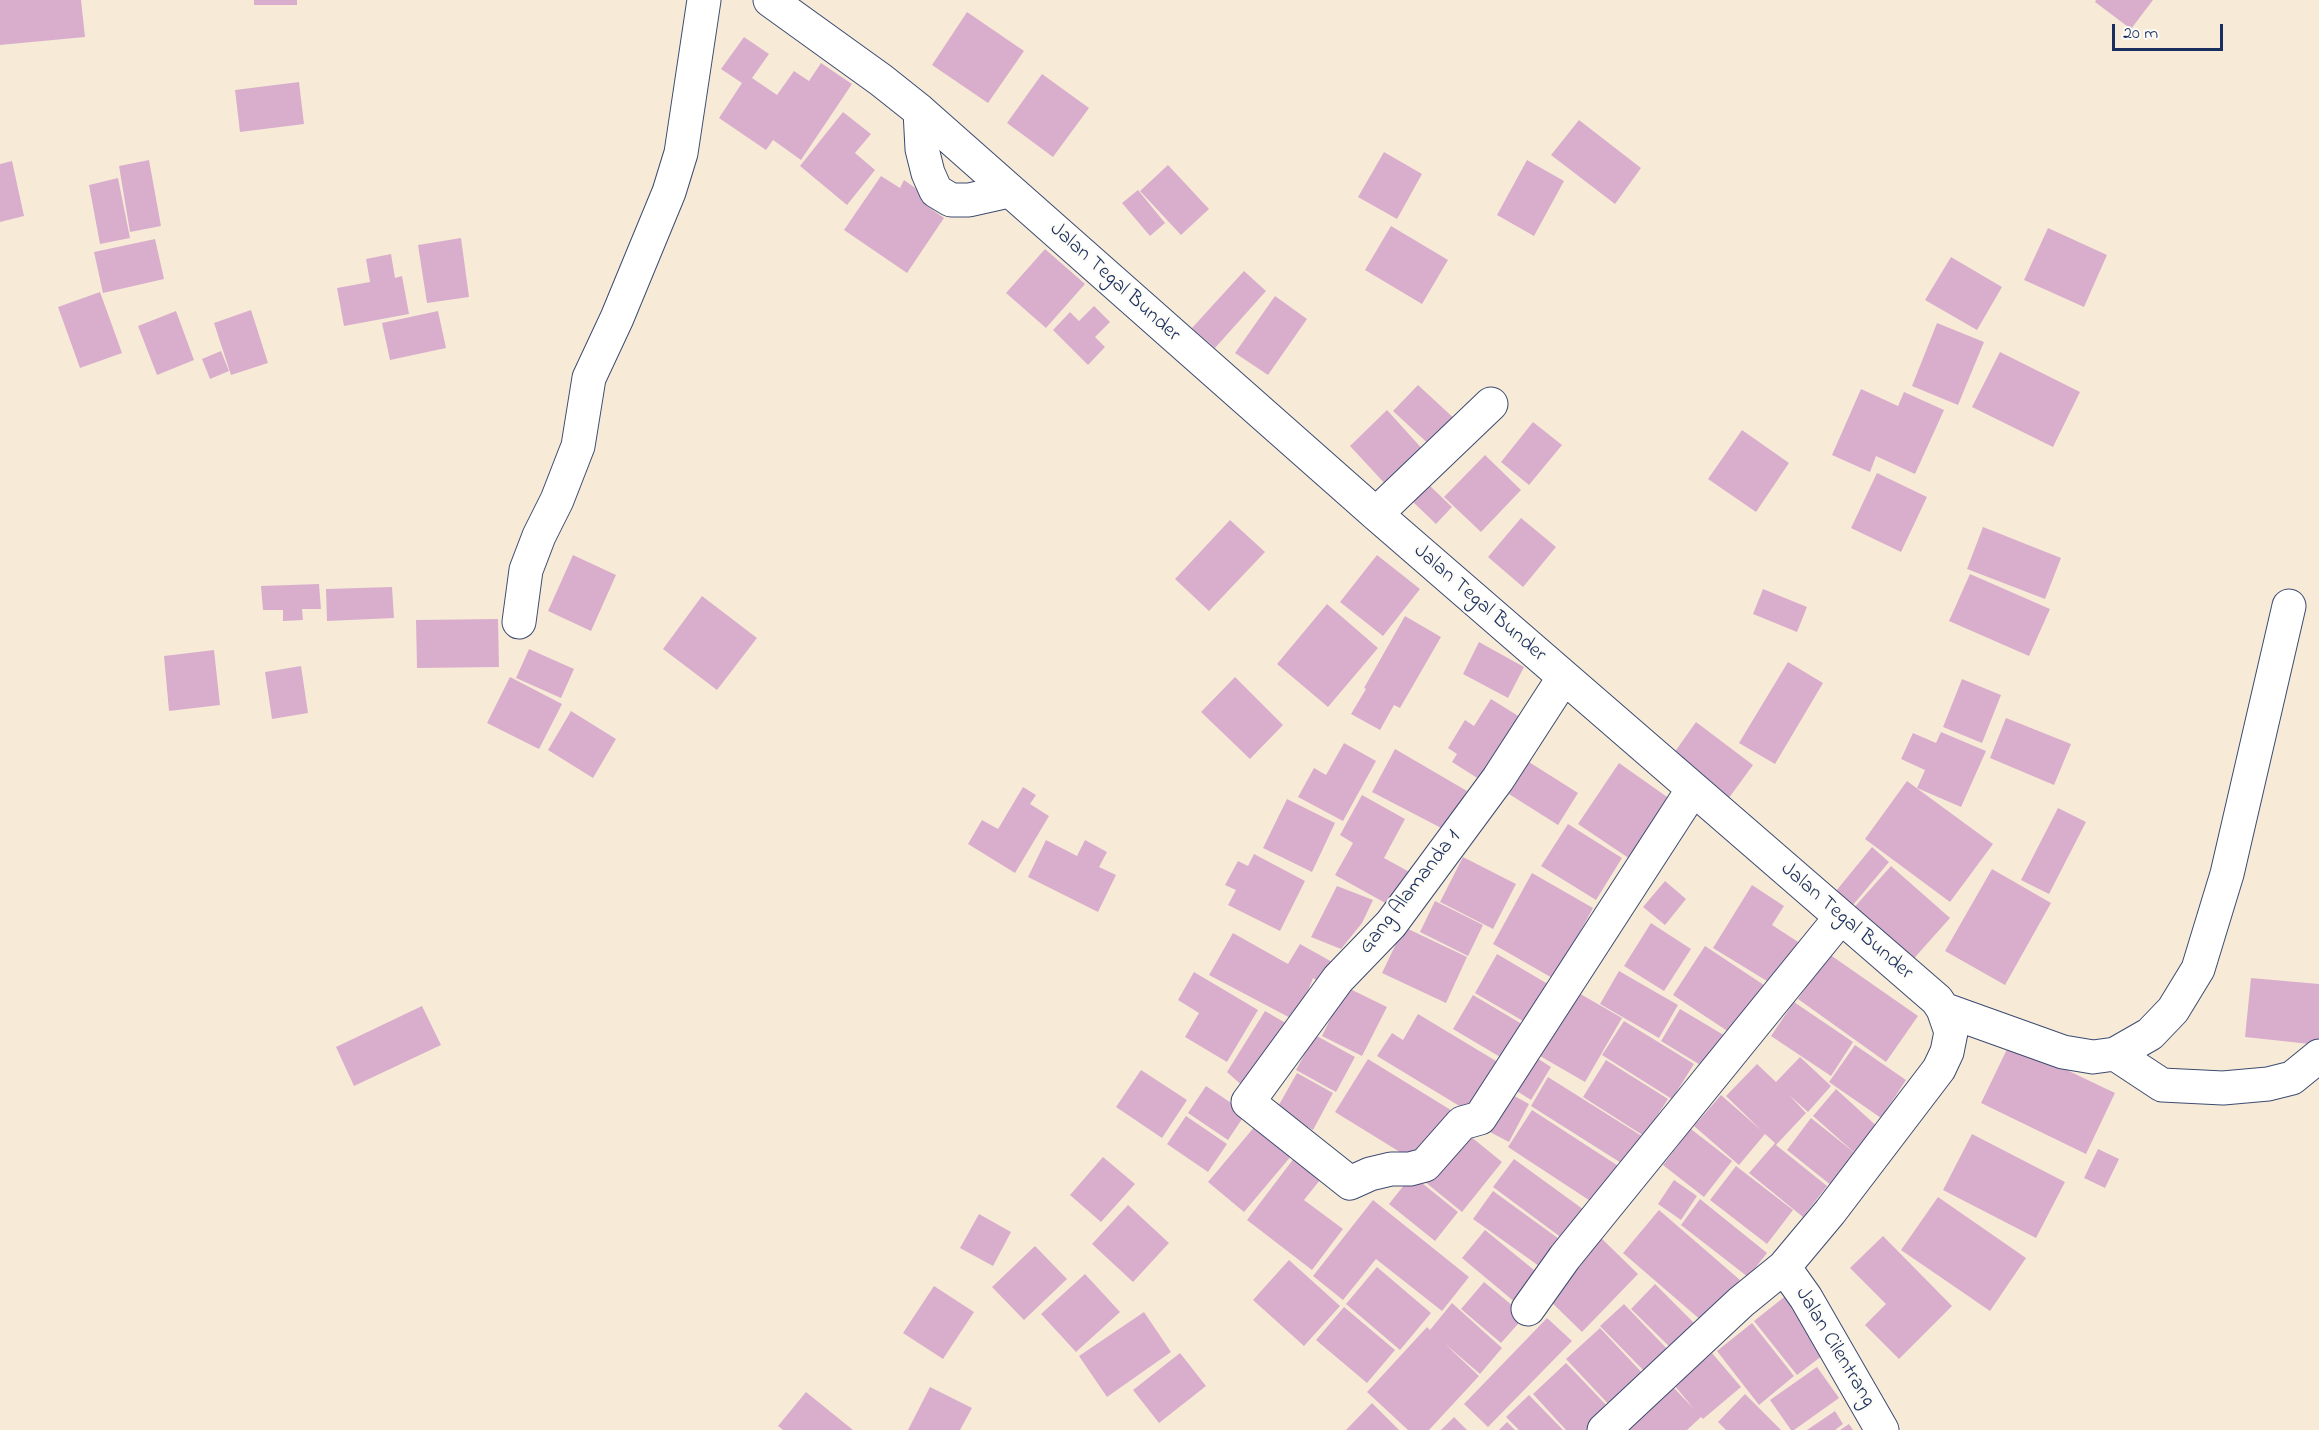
<!DOCTYPE html>
<html>
<head>
<meta charset="utf-8">
<style>
	body { margin:0 }
	#map { position:relative; width:2319px; height:1430px; overflow:hidden; background:#f7ebd8; font-family:"Indie Flower",sans-serif }
	canvas { display:block }
	.scale { position:absolute; left:2112px; top:24px; width:111px; height:27px; box-sizing:border-box; border:3px solid #1b2f5e; border-top:0; padding-left:8px; font-size:18px; line-height:21px; white-space:nowrap; color:#1b2f5e; -webkit-text-stroke:4px #fdfcf7; paint-order:stroke }
</style>
</head>
<body>
<div id="map">
<canvas width="2319" height="1430"></canvas>
<div class="scale">20 m</div>
</div>
<script>
const c = document.querySelector('canvas').getContext('2d');
c.lineJoin = 'round';
function fillPath(path, color) { c.fillStyle = color; c.fill(path, 'evenodd'); }
const shape = rows => new Path2D(rows.map(r => 'M' + r).join(''));
function stroke(path, color, width, dash) { c.strokeStyle = color; c.lineWidth = width; c.lineCap = dash ? 'butt' : 'round'; c.setLineDash(dash || []); c.stroke(path); }
function label(font, color, halo, rows, align = 'center') {
  c.font = font + ' "Indie Flower",sans-serif'; c.lineWidth = 4.5; c.setLineDash([]); c.textBaseline = 'middle'; c.strokeStyle = halo; c.fillStyle = color; for (const [text, x, y, turn = 0] of rows) {
    c.save(); c.translate(x, y); c.rotate((+turn || 0) * Math.PI / 180); c.textAlign = isNaN(turn) ? turn : align; if (halo) c.strokeText(text, 0, 0); c.fillText(text, 0, 0); c.restore();
  }
}
const building = shape([
	[0,0,81,0,85,37,0,45],
	[254,0,297,0,297,5,254,5],
	[2096,0,2153,0,2131,29,2095,2],
	[967,12,1024,51,988,103,932,65],
	[744,37,769,54,752,78,777,95,794,71,809,81,821,63,852,84,801,160,773,140,766,150,719,118,742,83,721,69],
	[1042,74,1089,108,1053,157,1007,123],
	[299,82,304,124,240,132,235,90],
	[843,112,871,134,855,153,875,170,847,205,800,166],
	[1579,120,1641,168,1615,204,1551,155],
	[1384,152,1422,174,1397,219,1358,197],
	[149,160,161,226,130,232,119,166],
	[1527,160,1564,181,1534,236,1497,215],
	[12,161,24,216,0,222,0,164],
	[1168,165,1209,209,1181,235,1140,191],
	[881,176,900,188,904,180,931,199,927,206,944,218,907,273,844,230],
	[118,178,130,238,100,244,89,185],
	[1138,190,1165,223,1150,236,1122,203],
	[1391,226,1448,260,1422,304,1365,270],
	[2048,228,2107,255,2084,307,2024,280],
	[461,238,469,297,427,303,418,245],
	[155,239,164,279,103,293,94,252],
	[1045,249,1085,284,1046,328,1006,293],
	[391,254,395,278,402,276,409,314,344,326,337,288,370,282,366,259],
	[1951,257,2002,287,1977,330,1925,300],
	[1244,271,1266,291,1215,348,1192,328],
	[100,292,122,353,80,368,58,307],
	[1275,296,1307,319,1268,375,1235,353],
	[1094,306,1110,322,1095,337,1105,347,1088,365,1053,330,1070,312,1079,321],
	[251,310,268,363,231,375,214,323],
	[176,311,194,360,157,375,138,326],
	[438,311,446,348,390,360,382,323],
	[1937,323,1984,342,1958,405,1912,386],
	[221,351,229,371,210,379,202,359],
	[2000,352,2080,392,2053,447,1972,407],
	[1418,385,1458,422,1434,449,1393,411],
	[1861,389,1898,406,1904,392,1944,410,1915,474,1876,456,1870,472,1832,455],
	[1387,410,1426,453,1388,487,1350,446],
	[1533,422,1562,445,1529,485,1501,462],
	[1742,430,1789,463,1756,512,1708,479],
	[1485,455,1521,490,1481,532,1444,497],
	[1877,473,1927,497,1901,552,1851,528],
	[1428,484,1452,507,1436,524,1412,501],
	[1521,518,1556,547,1523,587,1488,557],
	[1230,520,1265,552,1209,611,1175,579],
	[1983,527,2061,558,2045,599,1967,569],
	[573,555,616,575,591,631,548,611],
	[1377,555,1420,589,1383,636,1340,602],
	[1970,574,2050,609,2029,656,1949,621],
	[319,584,321,609,302,609,303,620,283,621,283,610,263,610,261,586],
	[392,587,394,618,327,621,326,589],
	[1763,589,1807,607,1797,632,1753,614],
	[702,596,757,638,717,690,663,649],
	[1327,604,1378,648,1328,707,1277,664],
	[1405,616,1441,637,1400,708,1394,705,1380,730,1351,714,1366,689,1364,688],
	[498,619,499,667,417,668,416,620],
	[1479,642,1524,667,1508,698,1463,674],
	[529,649,574,669,561,698,516,678],
	[214,650,220,705,169,711,164,656],
	[1788,662,1823,683,1775,764,1739,743],
	[301,666,308,713,272,719,265,672],
	[510,677,562,704,539,749,487,723],
	[1235,677,1283,725,1250,759,1201,712],
	[1962,679,2001,695,1982,743,1943,727],
	[1491,699,1528,722,1490,786,1452,762,1457,754,1448,748,1465,720,1474,726],
	[571,711,616,739,593,778,548,750],
	[2006,718,2071,744,2054,785,1990,758],
	[1696,722,1753,765,1726,802,1669,760],
	[1941,732,1986,751,1961,807,1917,788,1925,770,1901,759,1913,733,1936,743],
	[1344,743,1376,761,1343,821,1298,797,1314,768,1326,775],
	[1395,749,1467,791,1445,830,1372,792],
	[1529,762,1578,793,1558,825,1509,794],
	[1619,763,1670,799,1630,859,1578,824],
	[1907,781,1993,844,1950,902,1865,839],
	[1023,787,1036,795,1030,804,1049,816,1015,873,968,844,982,820,998,829],
	[1362,795,1405,819,1384,858,1415,875,1396,909,1335,875,1353,843,1340,835],
	[1287,799,1335,823,1312,872,1263,848],
	[2058,808,2086,822,2049,894,2021,880],
	[1568,824,1622,858,1596,900,1541,866],
	[1046,840,1077,856,1085,840,1107,852,1099,867,1116,875,1098,912,1028,877],
	[1872,847,1889,862,1853,905,1836,891],
	[1254,854,1305,881,1280,931,1228,905,1236,890,1225,885,1238,861,1248,866],
	[1463,857,1516,884,1493,929,1440,902],
	[1891,866,1950,918,1909,964,1850,912],
	[1992,869,2051,903,2005,985,1945,951],
	[1532,873,1593,908,1554,979,1493,944],
	[1665,881,1686,899,1665,925,1643,907],
	[1752,885,1784,906,1772,925,1806,947,1780,989,1713,948],
	[1337,886,1373,900,1362,923,1341,949,1311,937],
	[1435,901,1483,925,1468,956,1420,932],
	[1651,923,1691,949,1664,991,1624,966],
	[1404,927,1467,957,1446,1003,1382,973],
	[1233,933,1288,964,1300,944,1334,963,1322,984,1313,978,1296,1021,1209,975],
	[1705,946,1773,991,1741,1040,1673,995],
	[1497,954,1558,990,1535,1028,1475,993],
	[1829,954,1918,1016,1886,1062,1798,999],
	[1619,971,1678,1005,1659,1038,1600,1004],
	[1194,972,1258,1010,1227,1062,1185,1037,1199,1013,1178,1000],
	[2251,978,2319,984,2319,1045,2245,1037],
	[1346,987,1387,1007,1362,1056,1322,1036],
	[1577,992,1622,1018,1585,1082,1540,1056],
	[1473,995,1532,1030,1512,1064,1453,1029],
	[1794,1002,1853,1042,1831,1076,1771,1036],
	[422,1006,441,1045,354,1086,336,1047],
	[1680,1009,1727,1037,1707,1069,1661,1041],
	[1265,1011,1289,1025,1246,1089,1227,1072],
	[1418,1014,1501,1064,1471,1113,1377,1056,1392,1033,1403,1040],
	[1624,1021,1694,1064,1672,1099,1602,1055],
	[1315,1035,1355,1057,1336,1092,1296,1070],
	[2010,1043,2115,1093,2086,1154,1981,1103],
	[1855,1045,1906,1080,1881,1118,1829,1082],
	[1529,1053,1551,1067,1531,1100,1509,1086],
	[1800,1057,1831,1086,1808,1112,1789,1095,1806,1113,1776,1145,1827,1186,1803,1217,1749,1173,1775,1143,1765,1134,1739,1165,1694,1126,1721,1095,1762,1131,1726,1096,1757,1064,1776,1082],
	[1368,1059,1454,1112,1421,1165,1335,1112],
	[1606,1060,1668,1099,1644,1136,1583,1097],
	[1141,1070,1187,1100,1162,1138,1116,1107],
	[1297,1073,1333,1093,1313,1130,1276,1110],
	[1548,1077,1648,1140,1629,1168,1531,1106],
	[1206,1086,1246,1113,1228,1140,1188,1113],
	[1836,1089,1881,1130,1837,1190,1787,1150,1811,1118,1856,1154,1813,1116],
	[1507,1092,1529,1104,1509,1142,1486,1130],
	[1532,1110,1626,1171,1601,1208,1508,1147],
	[1186,1116,1227,1144,1208,1172,1167,1144],
	[1261,1119,1297,1149,1244,1212,1208,1182],
	[1459,1127,1502,1162,1462,1212,1419,1177],
	[1691,1129,1732,1161,1704,1197,1663,1165],
	[1972,1134,2065,1182,2036,1238,1943,1190],
	[1301,1149,1328,1170,1304,1200,1343,1229,1312,1270,1247,1220],
	[2098,1149,2119,1159,2105,1188,2084,1178],
	[1103,1157,1135,1184,1101,1222,1070,1195],
	[1514,1159,1591,1215,1570,1244,1493,1187],
	[1736,1166,1793,1210,1767,1244,1710,1200],
	[1412,1175,1458,1212,1435,1241,1389,1204],
	[1674,1180,1697,1196,1681,1220,1658,1204],
	[1493,1191,1566,1244,1546,1271,1473,1219],
	[1938,1197,2026,1258,1990,1311,1901,1250],
	[1700,1199,1767,1253,1748,1277,1681,1225],
	[1373,1200,1469,1277,1442,1311,1376,1259,1343,1300,1313,1276],
	[1128,1205,1169,1243,1133,1282,1092,1244],
	[1659,1210,1740,1280,1703,1322,1623,1253],
	[979,1214,1011,1232,993,1266,960,1248],
	[1485,1230,1545,1279,1522,1308,1462,1258],
	[1598,1235,1638,1274,1582,1332,1543,1294],
	[1883,1236,1952,1306,1899,1359,1865,1325,1886,1304,1850,1268],
	[1035,1246,1067,1279,1024,1320,992,1287],
	[1289,1260,1340,1306,1304,1346,1253,1300],
	[1377,1267,1431,1313,1400,1350,1346,1304],
	[1085,1274,1120,1312,1076,1352,1041,1314],
	[1484,1282,1525,1316,1501,1343,1461,1309],
	[1655,1284,1700,1329,1676,1353,1631,1309],
	[934,1286,974,1312,943,1359,903,1333],
	[1788,1294,1831,1349,1797,1375,1754,1321],
	[1452,1303,1502,1348,1480,1374,1443,1342,1479,1376,1429,1430,1408,1430,1367,1392,1427,1327,1430,1330],
	[1624,1304,1671,1353,1648,1375,1600,1326],
	[1344,1307,1395,1350,1367,1383,1316,1340],
	[1144,1312,1171,1352,1107,1397,1079,1356],
	[1547,1318,1572,1341,1488,1427,1464,1404],
	[1752,1323,1794,1376,1759,1405,1717,1351],
	[1600,1328,1646,1377,1613,1409,1566,1359],
	[1180,1353,1206,1386,1159,1423,1133,1390],
	[1712,1353,1741,1387,1703,1419,1701,1417,1687,1430,1628,1430,1672,1386,1694,1409,1675,1386],
	[1566,1363,1611,1410,1589,1430,1566,1430,1533,1394],
	[1817,1367,1839,1398,1794,1430,1791,1430,1770,1400],
	[930,1387,972,1408,960,1430,908,1430],
	[806,1392,853,1430,783,1430,778,1426],
	[1745,1394,1781,1430,1726,1430,1718,1422],
	[1529,1395,1563,1430,1519,1430,1506,1417],
	[1372,1403,1399,1430,1346,1430],
	[1835,1411,1843,1424,1835,1430,1807,1430],
	[1454,1417,1467,1430,1441,1430],
	[1507,1422,1515,1430,1499,1430],
	[1849,1424,1853,1430,1840,1430]
]);
const minor = shape([
	[770,0,881,80,920,111,1376,514,1937,1000,1943,1009,1951,1032,1947,1052,1939,1069,1830,1212,1784,1267,1741,1302,1604,1430],
	[920,111,922,149,928,173,936,191,951,200,969,200,1009,191],
	[1376,514,1491,404],
	[519,622,526,570,539,536,557,500,578,446,589,378,617,318,669,192,681,153,704,0],
	[1564,677,1498,779,1391,924,1338,979,1248,1102,1350,1183,1370,1174,1391,1169,1410,1169,1425,1165,1462,1123,1480,1118,1693,789],
	[1943,1009,2063,1052,2093,1057,2115,1054,2150,1034,2173,1010,2198,969,2227,874,2289,606],
	[2115,1054,2162,1085,2223,1088,2268,1084,2292,1078,2319,1056],
	[1784,1267,1806,1298,1882,1430],
	[1528,1309,1565,1257,1841,917]
]);
const streetNames = [
	["Jalan Tegal Bunder",1114,283,42],
	["Jalan Tegal Bunder",1479,604,41],
	["Gang Alamanda 1",1411,893,-52],
	["Jalan Tegal Bunder",1846,922,41],
	["Jalan Cilentrang",1834,1348,59]
];
fillPath(building, '#d9aecd');
stroke(minor, '#3c4b70', 35);
stroke(minor, '#fff', 33);
label('21px', '#1b2f5e', '#fdfcf7', streetNames);
</script>
</body>
</html>
